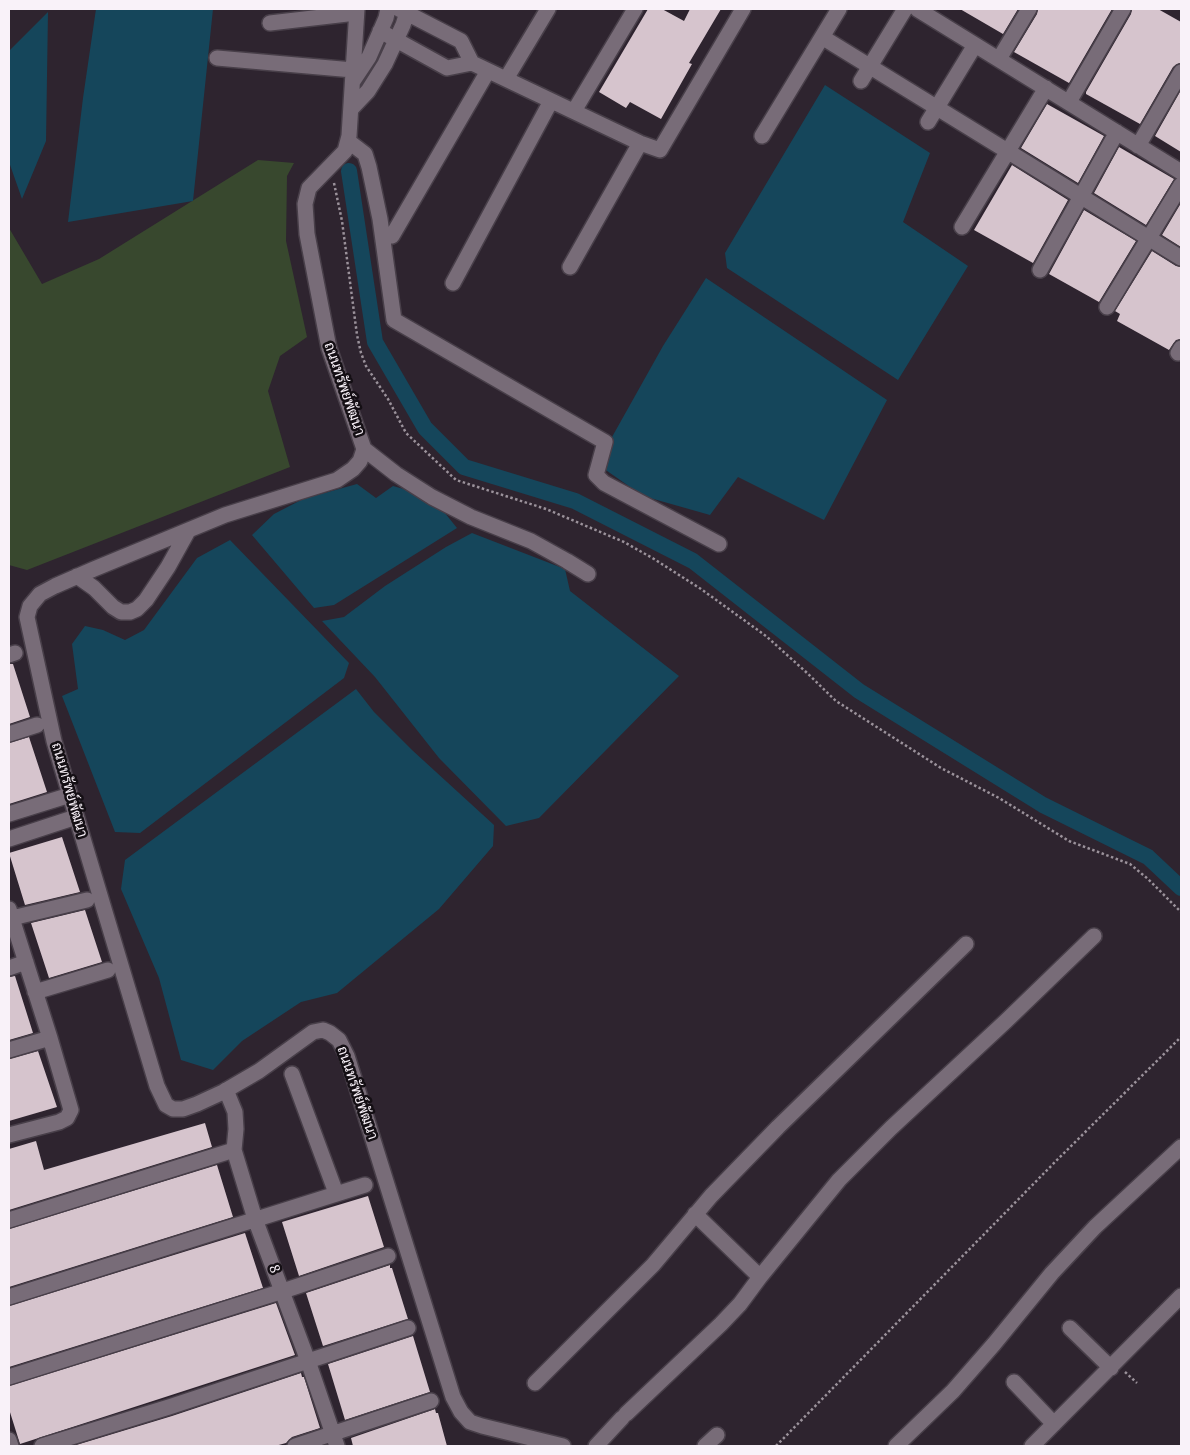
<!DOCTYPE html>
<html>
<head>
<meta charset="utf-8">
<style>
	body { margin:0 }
	#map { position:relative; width:1190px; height:1455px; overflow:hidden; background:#2e242f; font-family:"PT Serif",serif }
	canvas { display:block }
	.frame { position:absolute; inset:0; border:10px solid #f9f2f9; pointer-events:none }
</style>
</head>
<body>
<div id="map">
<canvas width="1190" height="1455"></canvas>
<div class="frame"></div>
</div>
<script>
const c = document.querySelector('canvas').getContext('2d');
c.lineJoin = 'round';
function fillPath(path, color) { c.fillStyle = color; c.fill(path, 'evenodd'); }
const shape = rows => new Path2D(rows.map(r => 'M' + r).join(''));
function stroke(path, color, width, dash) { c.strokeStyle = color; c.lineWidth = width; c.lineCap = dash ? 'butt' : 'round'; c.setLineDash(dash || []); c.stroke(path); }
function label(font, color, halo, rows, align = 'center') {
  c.font = font + ' "PT Serif",Sarabun,serif'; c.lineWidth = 5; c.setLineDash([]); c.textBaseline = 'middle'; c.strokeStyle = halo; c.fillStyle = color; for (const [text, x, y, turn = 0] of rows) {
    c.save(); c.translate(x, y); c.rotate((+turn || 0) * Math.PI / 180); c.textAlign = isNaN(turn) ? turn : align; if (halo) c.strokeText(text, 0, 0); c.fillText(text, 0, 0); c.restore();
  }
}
const green = shape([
	[258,160,294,163,287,176,286,241,307,337,280,356,268,391,290,467,27,570,9,565,9,228,42,284,99,259]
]);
const water = shape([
	[96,9,213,9,193,201,68,222,83,98],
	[48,12,46,141,22,199,9,162,9,51],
	[825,85,930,153,903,222,968,266,898,380,727,268,725,253],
	[706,278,887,400,824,520,738,477,710,515,643,496,600,466,612,437,663,346],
	[357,484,376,498,393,486,432,497,457,528,334,605,314,608,252,535,274,514,303,499],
	[472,533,565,569,570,591,679,676,539,818,506,826,439,758,375,677,322,621,344,617,385,586,446,547],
	[230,540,349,663,344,678,140,833,115,832,62,696,78,689,72,644,85,626,103,630,125,640,144,630,197,558],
	[356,689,374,712,412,750,494,825,493,846,439,909,337,993,301,1002,242,1041,213,1070,181,1060,159,978,121,889,125,860]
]);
const canal = shape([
	[349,171,375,342,425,428,464,467,575,501,693,561,859,691,1043,805,1148,857,1181,888]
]);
const building = shape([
	[648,9,662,9,684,21,690,9,721,9,689,63,692,64,661,119,630,102,626,108,599,92],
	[960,9,1018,9,1003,34],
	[1038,9,1112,9,1069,83,1014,52,1037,14],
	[1132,9,1158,9,1181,22,1181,63,1177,64,1173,67,1140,124,1086,94,1086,92,1131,14],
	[1181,90,1181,152,1155,136],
	[1047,104,1104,136,1078,183,1021,148],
	[1119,147,1174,179,1146,225,1094,193],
	[1012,165,1068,200,1033,263,974,230],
	[1181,203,1181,247,1162,235],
	[1084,210,1136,241,1099,302,1049,274],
	[1152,251,1176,266,1181,267,1181,339,1176,340,1169,350,1117,321,1120,314,1115,311],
	[9,664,13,664,30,717,9,724],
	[29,737,47,792,9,804,9,743],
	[62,837,80,892,25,905,9,853],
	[85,910,102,962,49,978,31,923],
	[15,976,33,1033,9,1040,9,977],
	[38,1051,57,1107,9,1121,9,1059],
	[205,1123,212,1147,9,1210,9,1149,36,1141,44,1170],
	[217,1165,233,1217,9,1287,9,1229],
	[368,1196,384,1247,299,1276,282,1222],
	[245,1233,263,1288,9,1367,9,1306],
	[390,1265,390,1268,392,1268,408,1319,323,1346,306,1293],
	[276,1303,295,1355,20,1444,9,1409,9,1386],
	[413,1336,430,1392,345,1420,328,1364],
	[301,1373,302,1377,304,1377,320,1428,292,1437,286,1443,275,1446,73,1446,172,1416],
	[435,1409,436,1413,438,1413,447,1446,353,1446,351,1438]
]);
const path = shape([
	[334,183,342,221,357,335,361,353,366,366,388,399,406,433,456,480,546,509,624,542,654,559,701,589,766,636,806,672,836,701,941,768,999,798,1069,841,1130,864,1148,879,1181,912],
	[1125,1372,1137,1383],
	[776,1446,1056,1161,1181,1037]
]);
const minor = shape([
	[357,9,349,136,345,151,309,188,305,204,307,234,329,348,364,449,360,461,353,469,337,480,225,515,94,569,55,586,40,594,30,606,27,617,54,741,70,795,157,1086,166,1105,173,1109,183,1109,197,1104,223,1092,259,1071,313,1032,323,1030,330,1033,339,1040,347,1056,453,1397,461,1412,470,1422,482,1426,563,1446],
	[917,9,1181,172],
	[270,23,356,13],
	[380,31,447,68,472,63,461,41,399,9],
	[822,37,1181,258],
	[217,58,353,70],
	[999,59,1029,9],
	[472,63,640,143,660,150,743,9],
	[506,79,548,9],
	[353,81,369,57,386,18,388,9],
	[861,81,905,9],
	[1069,102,1123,9],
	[351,109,368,91,385,64,403,25,408,9],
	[574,111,635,9],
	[928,122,975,45],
	[762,136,839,9],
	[348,141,365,154,369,167,380,219,394,320,605,442,596,475,604,483,719,544],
	[1138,146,1181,72],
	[962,227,1046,88],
	[392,236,488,71],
	[570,267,640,143],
	[1040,270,1117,132],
	[453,283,551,101],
	[1107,307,1181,185],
	[1178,353,1181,348],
	[364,449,396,474,432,497,471,517,531,541,567,561,588,574],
	[77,576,94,588,113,607,121,612,130,612,137,609,146,600,168,567,188,531],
	[9,655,15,653],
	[9,734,37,725],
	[9,814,70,795],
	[9,839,76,817],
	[9,909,50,1038,71,1110,67,1118,59,1122,9,1135],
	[12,918,87,900],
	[9,968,26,962],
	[35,992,108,970],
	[9,1050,50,1038],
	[292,1074,336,1193],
	[226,1090,235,1112,236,1129,234,1150,255,1219,308,1361,337,1446],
	[695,1214,760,1277],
	[9,1220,234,1150],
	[9,1297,365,1185],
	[1070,1328,1111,1368],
	[9,1377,283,1291,388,1256],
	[1014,1382,1054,1424],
	[535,1383,653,1265,711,1196,778,1127,966,944],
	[626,1414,721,1324,740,1304,760,1277,839,1180,891,1128,1006,1021,1094,936],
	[9,1440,11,1446],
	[42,1446,169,1407,408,1328],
	[295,1446,431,1401],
	[596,1446,622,1418],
	[705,1446,717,1435],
	[896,1446,953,1391,994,1344,1052,1273,1095,1227,1181,1147],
	[1032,1446,1181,1296]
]);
const streetNames = [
	["ถนนทรัพย์พัฒนา",344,389,71],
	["ถนนทรัพย์พัฒนา",69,790,74],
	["ถนนทรัพย์พัฒนา",357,1093,71],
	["8",274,1269,69]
];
fillPath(green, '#38482e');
fillPath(water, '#15465b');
stroke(canal, '#15465b', 16);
fillPath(building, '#d6c4cd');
stroke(minor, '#483f49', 18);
stroke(path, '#9b929b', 2.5, [2.5, 2.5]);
stroke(minor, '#786c78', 15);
label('14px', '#f9f2f9', '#140f14', streetNames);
</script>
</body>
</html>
